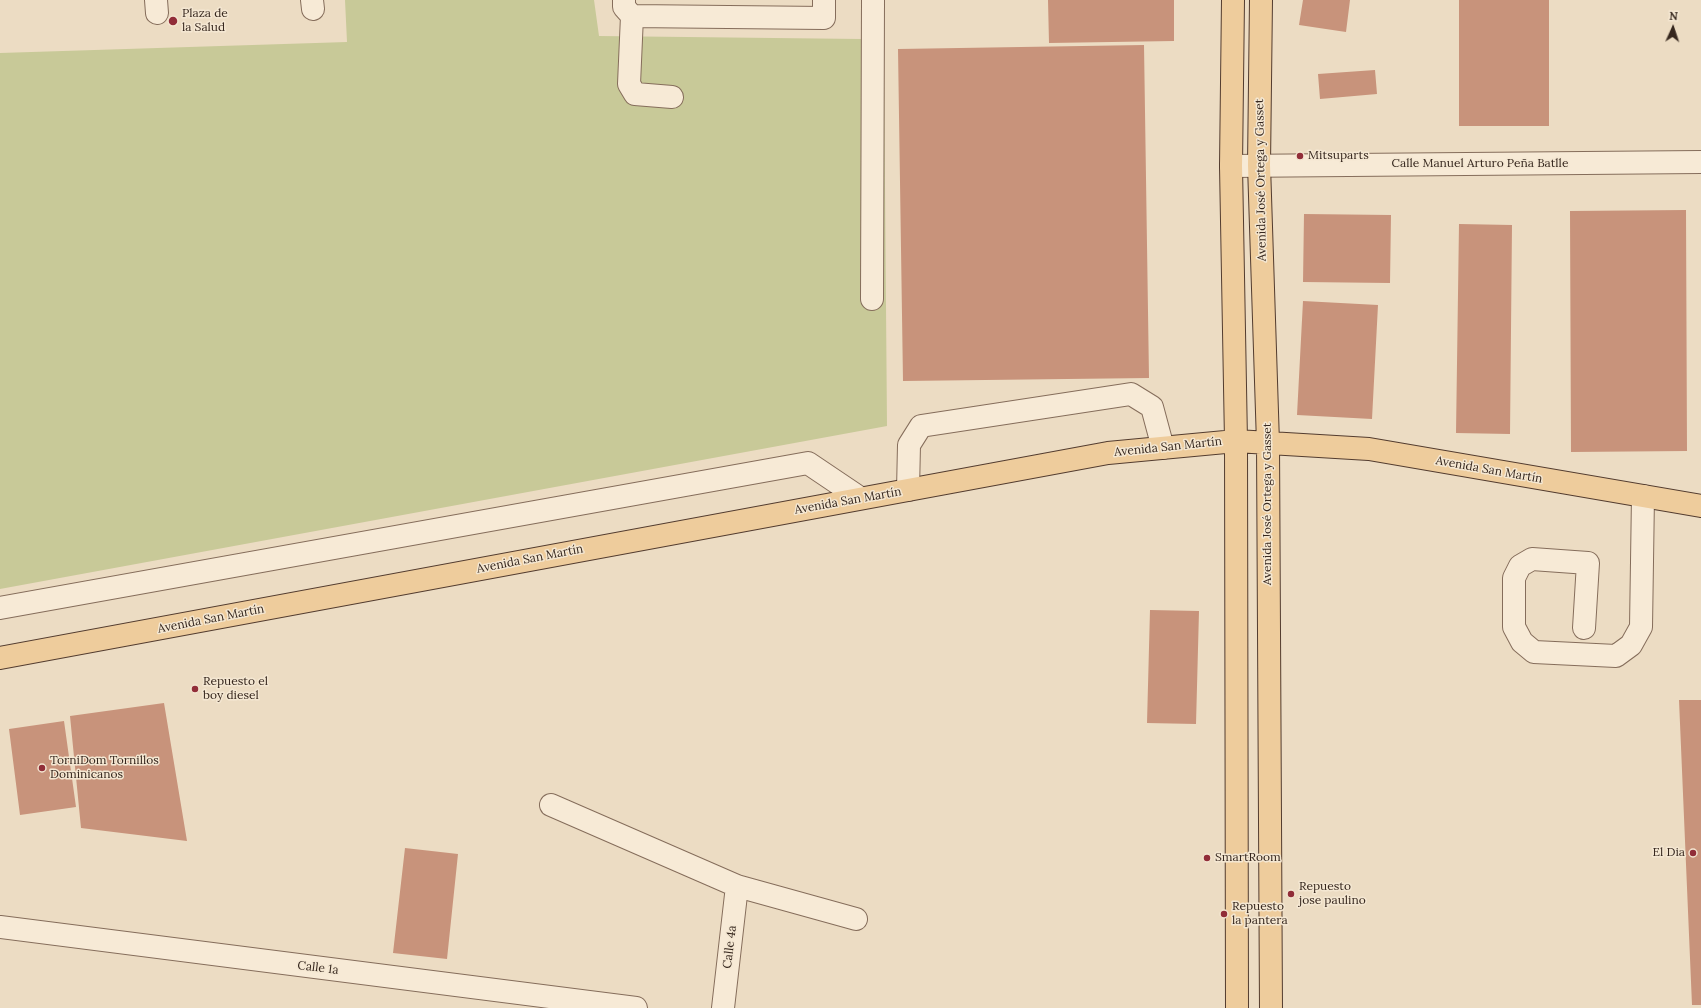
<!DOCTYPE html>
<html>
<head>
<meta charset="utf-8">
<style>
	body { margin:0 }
	#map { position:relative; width:1701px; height:1008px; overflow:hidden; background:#ecdcc3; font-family:Lora,serif }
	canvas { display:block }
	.north { position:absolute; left:1653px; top:8px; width:40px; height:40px; -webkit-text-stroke:3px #f4e7d2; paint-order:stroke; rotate:3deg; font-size:11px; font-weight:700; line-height:16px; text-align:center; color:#36271e }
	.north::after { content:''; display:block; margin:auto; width:14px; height:18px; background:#36271e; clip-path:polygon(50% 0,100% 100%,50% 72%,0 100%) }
</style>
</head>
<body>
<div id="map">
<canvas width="1701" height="1008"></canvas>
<div class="north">N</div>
</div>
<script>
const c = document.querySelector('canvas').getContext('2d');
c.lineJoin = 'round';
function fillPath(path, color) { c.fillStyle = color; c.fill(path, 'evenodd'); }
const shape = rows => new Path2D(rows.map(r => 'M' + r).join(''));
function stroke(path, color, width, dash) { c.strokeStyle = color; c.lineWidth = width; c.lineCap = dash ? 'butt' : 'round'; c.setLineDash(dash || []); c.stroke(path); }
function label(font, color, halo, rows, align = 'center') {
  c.font = font + ' Lora,serif'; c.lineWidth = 3; c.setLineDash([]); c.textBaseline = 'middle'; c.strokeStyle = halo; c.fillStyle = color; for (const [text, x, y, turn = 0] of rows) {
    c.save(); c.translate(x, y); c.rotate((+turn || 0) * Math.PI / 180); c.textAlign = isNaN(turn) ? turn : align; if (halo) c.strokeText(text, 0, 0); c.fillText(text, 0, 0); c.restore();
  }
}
const green = shape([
	[345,0,594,0,599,36,861,39,884,66,887,426,0,589,0,53,347,42]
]);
const building = shape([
	[1048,0,1174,0,1174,41,1049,43],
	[1303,0,1350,0,1346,32,1299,25],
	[1459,0,1549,0,1549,126,1459,126],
	[1144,45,1149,378,903,381,898,49],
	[1375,70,1377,94,1320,99,1318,74],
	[1686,210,1687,451,1571,452,1570,211],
	[1304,214,1391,215,1390,283,1303,282],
	[1459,224,1512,225,1510,434,1456,433],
	[1303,301,1378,305,1372,419,1297,415],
	[1150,610,1199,611,1196,724,1147,723],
	[1679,700,1701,700,1701,1005,1692,1005],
	[164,703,187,841,81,828,70,716],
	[64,721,76,807,20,815,9,729],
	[405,848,458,854,447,959,393,953]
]);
const minor = shape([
	[156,0,157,13],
	[312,0,313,9],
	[624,0,624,7,632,16,824,18,824,0],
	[632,16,629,84,635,94,672,97],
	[1231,166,1701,162],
	[872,299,873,0],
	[908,490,909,445,921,426,1131,394,1152,407,1163,448],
	[0,608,808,463,860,498],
	[1584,628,1588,563,1532,559,1520,566,1514,578,1514,627,1522,642,1534,652,1616,656,1631,645,1641,627,1643,496],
	[551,805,737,886,856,919],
	[0,927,636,1008],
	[723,1008,737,886]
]);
const major = shape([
	[1233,0,1231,166,1236,441,1237,1008],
	[1261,0,1259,165,1268,443,1271,1008],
	[0,658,1108,453,1236,441,1369,449,1701,506]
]);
const markers = [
	[173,21,5,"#912d38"],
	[1300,156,4,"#912d38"],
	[195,689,4,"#912d38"],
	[42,768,4,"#912d38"],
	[1693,853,4,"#912d38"],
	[1207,858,4,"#912d38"],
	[1291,894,4,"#912d38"],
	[1224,914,4,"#912d38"]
];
const poiNames = [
	["Plaza de",182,14],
	["la Salud",182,28],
	["Mitsuparts",1308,156],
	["Repuesto el",203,682],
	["boy diesel",203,696],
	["TorniDom Tornillos",50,761],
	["Dominicanos",50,775],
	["El Dia",1685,853,"right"],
	["SmartRoom",1215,858],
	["Repuesto",1299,887],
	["jose paulino",1299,901],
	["Repuesto",1232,907],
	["la pantera",1232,921]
];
const streetNames = [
	["Calle Manuel Arturo Peña Batlle",1480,164],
	["Avenida José Ortega y Gasset",1261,180,-91],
	["Avenida San Martín",1168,447,-6],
	["Avenida San Martín",1489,470,10],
	["Avenida San Martín",848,501,-10],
	["Avenida José Ortega y Gasset",1268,504,-90],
	["Avenida San Martín",530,559,-11],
	["Avenida San Martín",211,619,-11],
	["Calle 4a",730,947,-83],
	["Calle 1a",318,968,7]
];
fillPath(green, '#c8c998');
fillPath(building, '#c8937b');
stroke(minor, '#856d5b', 24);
stroke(major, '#533c2f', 24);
stroke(minor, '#f7ead6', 22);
stroke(major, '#eecc9c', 22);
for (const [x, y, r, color] of markers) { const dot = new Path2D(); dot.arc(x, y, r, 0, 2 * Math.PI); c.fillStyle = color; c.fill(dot); stroke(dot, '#f4e7d2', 1.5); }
label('12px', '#36271e', '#f4e7d2', poiNames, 'left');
label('12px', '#36271e', '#f4e7d2', streetNames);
</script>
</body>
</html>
